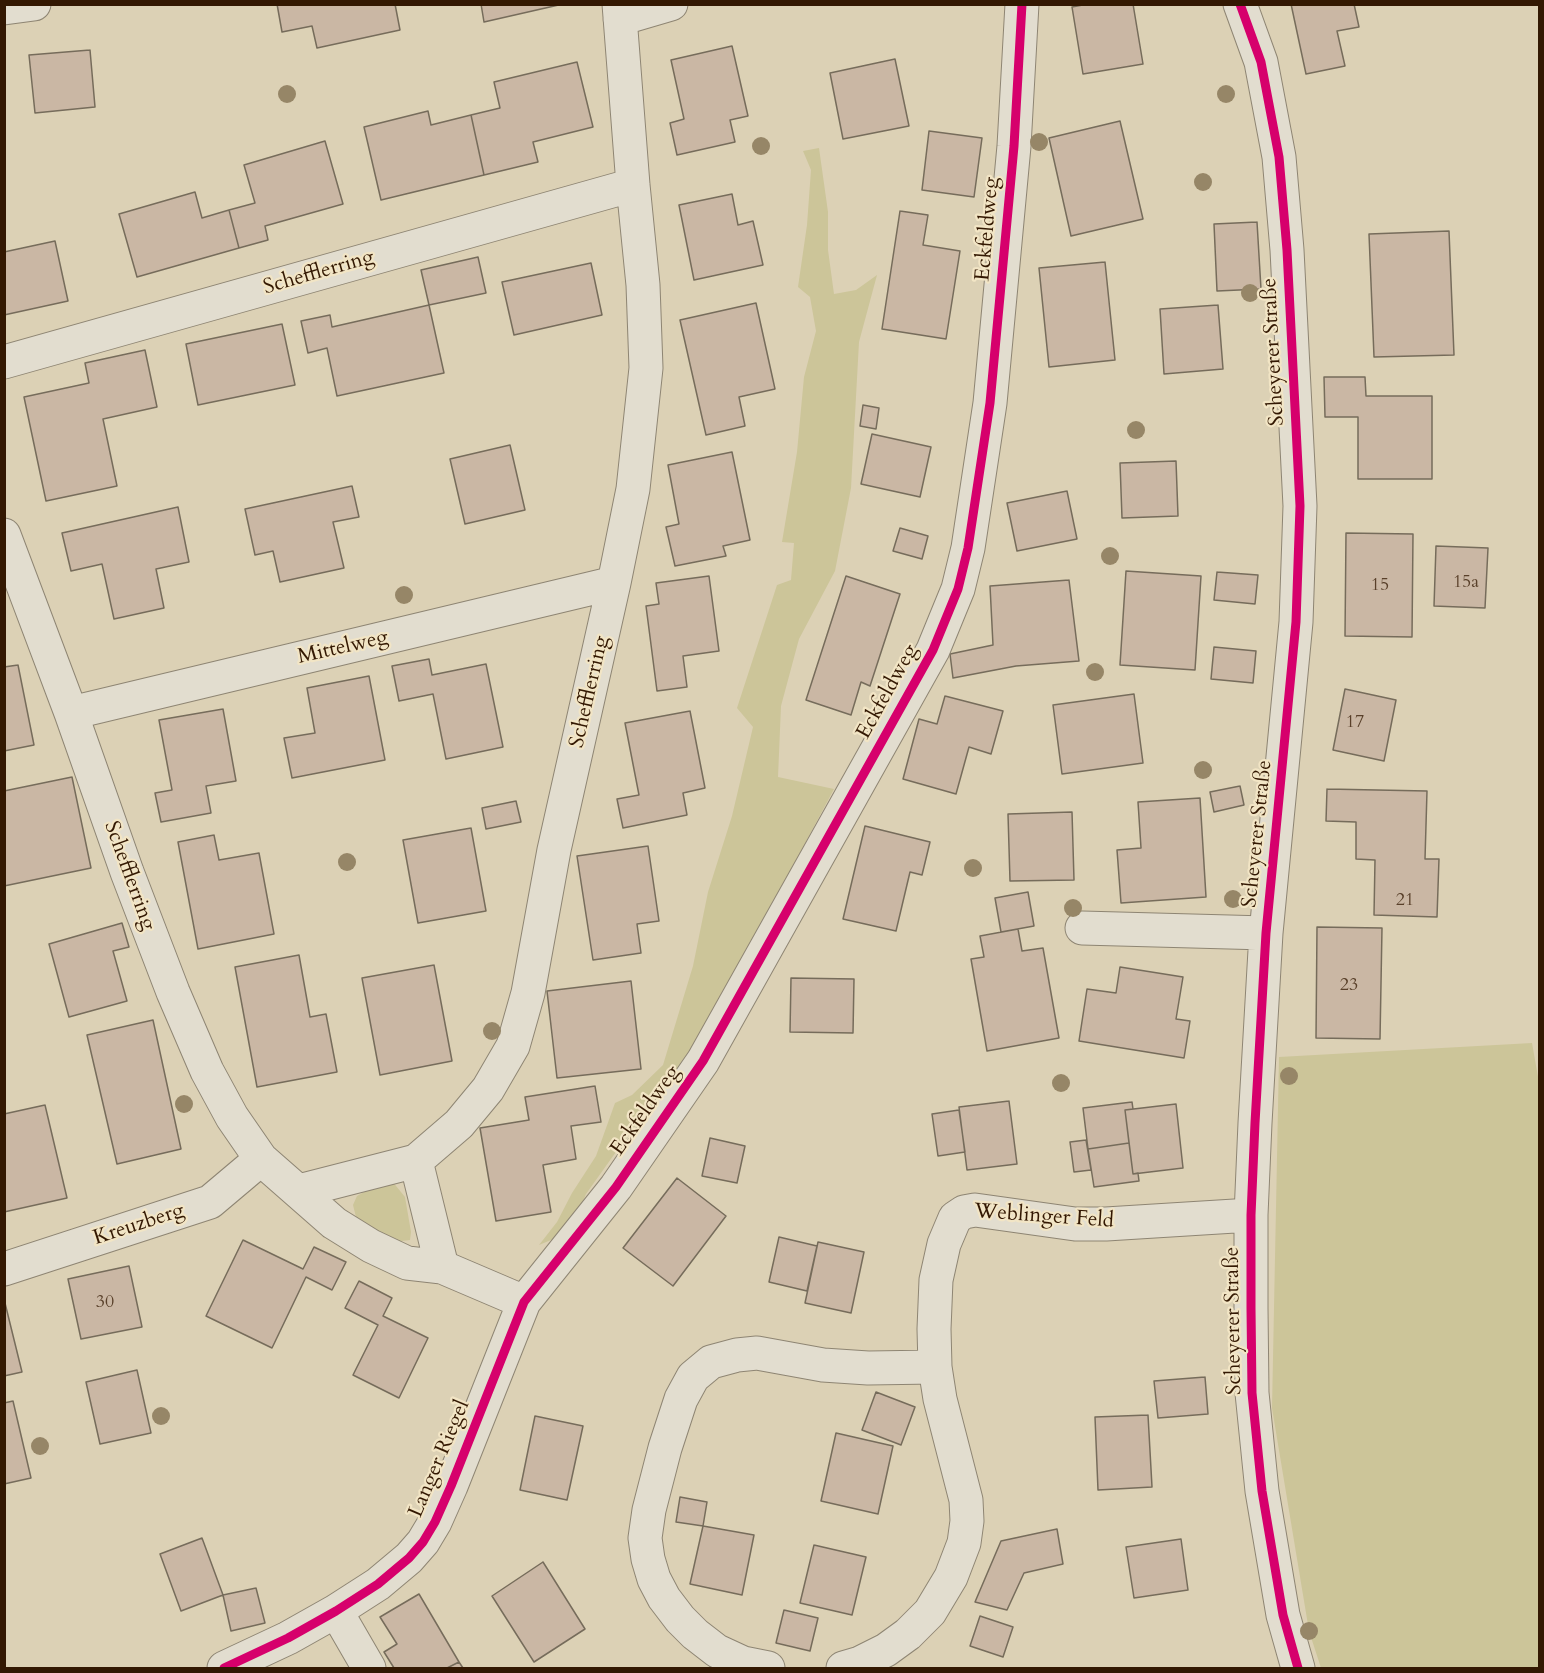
<!DOCTYPE html>
<html>
<head>
<meta charset="utf-8">
<style>
	body { margin:0 }
	#map { position:relative; width:1544px; height:1673px; overflow:hidden; background:#dcd1b5; font-family:Cardo,serif }
	canvas { display:block }
	.frame { position:absolute; inset:0; border:6px solid #331802; pointer-events:none }
</style>
</head>
<body>
<div id="map">
<canvas width="1544" height="1673"></canvas>
<div class="frame"></div>
</div>
<script>
const c = document.querySelector('canvas').getContext('2d');
c.lineJoin = 'round';
function fillPath(path, color) { c.fillStyle = color; c.fill(path, 'evenodd'); }
const shape = rows => new Path2D(rows.map(r => 'M' + r).join(''));
function stroke(path, color, width, dash) { c.strokeStyle = color; c.lineWidth = width; c.lineCap = dash ? 'butt' : 'round'; c.setLineDash(dash || []); c.stroke(path); }
function label(font, color, halo, rows, align = 'center') {
  c.font = font + ' Cardo,serif'; c.lineWidth = 4.5; c.setLineDash([]); c.textBaseline = 'middle'; c.strokeStyle = halo; c.fillStyle = color; for (const [text, x, y, turn = 0] of rows) {
    c.save(); c.translate(x, y); c.rotate((+turn || 0) * Math.PI / 180); c.textAlign = isNaN(turn) ? turn : align; if (halo) c.strokeText(text, 0, 0); c.fillText(text, 0, 0); c.restore();
  }
}
const green = shape([
	[819,148,828,212,828,250,834,294,856,290,877,275,859,342,851,488,835,571,799,639,781,706,778,777,834,789,682,1074,633,1128,586,1194,570,1232,539,1245,557,1222,572,1193,596,1156,615,1103,632,1095,663,1065,693,966,708,892,732,816,753,727,737,708,777,585,791,580,794,543,782,542,797,452,804,377,816,331,810,297,798,287,807,225,811,170,803,151],
	[1532,1043,1540,1088,1539,1668,1321,1668,1309,1631,1272,1408,1279,1057],
	[392,1181,405,1197,411,1232,410,1240,393,1242,356,1217,353,1205,357,1196,375,1186]
]);
const building = shape([
	[277,4,395,4,400,30,317,48,312,26,282,32,277,4],
	[481,4,563,4,484,22,481,4],
	[1088,4,1133,4,1143,64,1083,74,1072,7,1088,4],
	[1291,4,1354,4,1359,27,1337,31,1345,66,1306,74,1291,4],
	[732,46,748,116,730,120,735,142,677,155,670,123,684,119,671,60,732,46],
	[90,50,95,107,35,113,29,55,90,50],
	[895,59,909,126,843,139,830,73,895,59],
	[577,62,593,127,533,142,538,162,484,175,471,115,500,108,494,82,577,62],
	[428,111,431,125,471,115,484,175,381,200,364,127,428,111],
	[1120,121,1143,219,1071,236,1049,138,1120,121],
	[929,131,982,138,974,197,922,190,929,131],
	[325,141,343,204,265,226,268,240,239,248,229,210,255,203,244,165,325,141],
	[195,192,202,218,229,210,239,248,137,277,119,214,195,192],
	[732,194,738,225,753,221,763,265,694,280,679,205,732,194],
	[900,211,928,215,923,245,960,251,946,339,882,329,900,211],
	[1257,222,1261,289,1217,291,1214,224,1257,222],
	[1449,231,1454,355,1374,357,1369,234,1449,231],
	[55,241,68,301,4,315,4,252,55,241],
	[478,257,486,293,429,305,421,270,478,257],
	[1105,262,1115,360,1049,367,1039,268,1105,262],
	[591,263,602,315,514,335,502,282,591,263],
	[756,303,775,389,739,397,745,426,706,435,680,320,756,303],
	[429,305,444,373,337,396,327,348,308,353,301,321,330,315,332,327,429,305],
	[1218,305,1223,369,1164,374,1160,309,1218,305],
	[282,324,295,385,198,405,186,344,282,324],
	[145,350,157,407,103,419,117,486,46,501,24,397,89,383,85,363,145,350],
	[1324,377,1365,377,1366,396,1432,396,1432,479,1358,479,1358,417,1325,417,1324,377],
	[863,405,879,408,876,429,860,426,863,405],
	[872,434,931,447,920,497,861,484,872,434],
	[510,445,525,510,465,524,450,459,510,445],
	[732,452,750,540,723,546,726,556,675,566,666,527,679,524,668,465,732,452],
	[1176,461,1178,516,1122,518,1120,463,1176,461],
	[352,486,359,517,333,522,344,568,280,582,273,551,255,555,245,509,352,486],
	[1067,491,1077,539,1017,551,1007,503,1067,491],
	[178,507,189,562,156,569,164,608,114,619,102,564,71,571,62,533,178,507],
	[900,528,928,536,922,559,893,551,900,528],
	[1346,533,1413,534,1412,637,1345,636,1346,533],
	[1436,546,1488,548,1485,608,1434,606,1436,546],
	[1126,571,1201,576,1195,670,1120,665,1126,571],
	[1217,572,1258,575,1255,604,1214,600,1217,572],
	[709,576,719,651,683,656,687,687,657,691,646,606,659,604,656,583,709,576],
	[846,576,900,594,870,686,861,682,851,715,806,700,846,576],
	[1069,580,1079,661,1016,666,953,678,950,654,993,645,990,586,1069,580],
	[1214,647,1256,651,1253,683,1211,679,1214,647],
	[429,659,432,675,486,664,503,747,446,759,433,694,399,701,392,666,429,659],
	[18,665,34,745,4,751,4,667,18,665],
	[369,676,385,760,292,778,284,738,315,733,307,688,369,676],
	[1345,689,1396,700,1384,761,1333,750,1345,689],
	[1134,694,1143,763,1062,774,1053,705,1134,694],
	[945,696,1003,711,991,754,969,747,956,794,903,779,919,719,937,724,945,696],
	[223,709,236,781,206,786,211,813,161,822,155,793,172,790,159,720,223,709],
	[690,711,705,788,683,793,687,815,623,828,617,799,639,795,625,723,690,711],
	[72,777,91,868,4,886,4,791,72,777],
	[1240,786,1244,805,1214,812,1210,792,1240,786],
	[1327,789,1427,791,1425,859,1439,859,1437,917,1374,915,1375,860,1356,859,1356,822,1326,821,1327,789],
	[1200,798,1206,897,1121,903,1117,850,1141,848,1138,802,1200,798],
	[516,801,521,822,486,829,482,808,516,801],
	[1072,812,1074,880,1010,881,1008,814,1072,812],
	[865,826,930,842,922,875,910,872,896,931,843,919,865,826],
	[471,828,486,911,418,923,403,840,471,828],
	[214,835,219,860,259,853,274,934,198,949,178,842,214,835],
	[648,846,659,921,637,924,641,953,593,960,577,856,648,846],
	[1028,892,1034,926,1001,932,995,898,1028,892],
	[122,923,129,947,113,951,127,1001,69,1017,49,944,122,923],
	[1317,927,1382,928,1380,1039,1316,1038,1317,927],
	[1018,929,1022,951,1043,948,1059,1038,987,1051,971,959,984,957,980,936,1018,929],
	[299,955,310,1017,326,1014,337,1072,257,1087,235,967,299,955],
	[434,965,452,1061,380,1075,362,978,434,965],
	[1120,967,1183,977,1176,1019,1190,1021,1184,1058,1079,1041,1087,989,1116,993,1120,967],
	[791,978,854,979,853,1033,790,1032,791,978],
	[631,981,641,1069,557,1078,547,991,631,981],
	[153,1020,181,1149,117,1164,87,1035,153,1020],
	[595,1086,601,1122,571,1126,576,1159,543,1165,551,1212,496,1221,480,1128,529,1120,525,1097,595,1086],
	[1009,1101,1017,1164,967,1170,959,1107,1009,1101],
	[1132,1102,1133,1109,1125,1110,1129,1143,1088,1149,1083,1108,1132,1102],
	[1176,1104,1183,1168,1133,1174,1125,1110,1176,1104],
	[45,1105,67,1198,4,1212,4,1114,45,1105],
	[959,1110,965,1152,938,1156,932,1114,959,1110],
	[710,1138,745,1146,737,1183,702,1176,710,1138],
	[1086,1140,1091,1170,1074,1172,1070,1142,1086,1140],
	[1129,1143,1133,1174,1138,1173,1139,1181,1094,1187,1088,1149,1129,1143],
	[677,1178,726,1216,673,1286,623,1248,677,1178],
	[779,1237,817,1246,807,1291,769,1282,779,1237],
	[243,1240,303,1269,314,1247,346,1262,332,1290,306,1277,272,1348,206,1316,243,1240],
	[818,1242,864,1252,851,1313,805,1303,818,1242],
	[129,1266,142,1327,81,1339,68,1279,129,1266],
	[359,1281,392,1298,383,1316,428,1338,399,1398,353,1375,378,1325,345,1308,359,1281],
	[4,1299,22,1372,4,1376,4,1299],
	[137,1370,151,1433,100,1444,86,1382,137,1370],
	[1205,1377,1208,1414,1158,1418,1154,1381,1205,1377],
	[876,1392,915,1407,901,1445,862,1430,876,1392],
	[13,1401,31,1478,4,1484,4,1403,13,1401],
	[1148,1415,1152,1487,1098,1490,1095,1417,1148,1415],
	[535,1416,583,1426,567,1500,520,1490,535,1416],
	[836,1433,893,1446,878,1514,821,1501,836,1433],
	[680,1497,707,1502,703,1526,676,1522,680,1497],
	[703,1526,754,1535,742,1595,690,1584,703,1526],
	[1057,1529,1063,1564,1024,1573,1007,1610,975,1602,1001,1541,1057,1529],
	[202,1538,223,1595,181,1611,160,1554,202,1538],
	[1181,1539,1188,1590,1134,1598,1126,1547,1181,1539],
	[814,1545,866,1557,852,1615,800,1603,814,1545],
	[543,1562,585,1629,534,1662,492,1596,543,1562],
	[256,1588,265,1623,231,1631,223,1595,256,1588],
	[419,1594,459,1662,447,1668,394,1668,384,1652,397,1644,380,1617,419,1594],
	[784,1610,818,1618,810,1651,776,1643,784,1610],
	[980,1616,1013,1627,1003,1657,970,1646,980,1616],
	[459,1662,463,1668,447,1668,459,1662]
]);
const minor = shape([
	[1240,4,1261,62,1279,157,1287,250,1300,506,1296,622,1266,933,1255,1123,1251,1215,1251,1308,1252,1393,1262,1491,1283,1615,1298,1668],
	[4,8,34,4],
	[620,19,671,4],
	[4,362,633,185],
	[4,535,71,713,127,872,173,992,207,1071,232,1117,261,1159,334,1223,371,1246,407,1263,442,1267,524,1302],
	[71,713,614,583],
	[1082,928,1266,933],
	[416,1161,459,1124,488,1089,513,1046,528,993,554,850,614,583,633,489,646,368,643,285,633,185,619,4],
	[299,1191,416,1161,442,1267],
	[4,1269,210,1202,261,1159],
	[336,1611,369,1668],
	[224,1668,288,1638,336,1611,378,1584,409,1558,423,1542,435,1522,451,1486,524,1302,616,1187,703,1061,933,650,958,589,968,548,990,403,1014,146,1022,4],
	[768,1668,743,1663,717,1651,695,1634,680,1619,664,1598,654,1579,648,1559,645,1538,649,1510,665,1448,681,1399,693,1377,711,1362,737,1355,757,1353,823,1365,868,1368,935,1367],
	[843,1668,860,1663,886,1650,908,1634,930,1612,951,1577,964,1543,967,1521,966,1500,940,1399,935,1367,934,1329,936,1280,944,1244,955,1218,964,1212,975,1210,1075,1224,1106,1224,1251,1215]
]);
const cycleway = shape([
	[1240,4,1261,62,1279,157,1287,250,1300,506,1296,622,1266,933,1255,1123,1251,1215,1251,1308,1252,1393,1262,1491,1283,1615,1298,1668],
	[224,1668,288,1638,336,1611,378,1584,409,1558,423,1542,435,1522,451,1486,524,1302,616,1187,703,1061,933,650,958,589,968,548,990,403,1014,146,1022,4]
]);
const trees = [
	[287,94],
	[1226,94],
	[1039,142],
	[761,146],
	[1203,182],
	[1250,293],
	[1136,430],
	[1110,556],
	[404,595],
	[1095,672],
	[1203,770],
	[347,862],
	[973,868],
	[1233,899],
	[1073,908],
	[492,1031],
	[1289,1076],
	[1061,1083],
	[184,1104],
	[161,1416],
	[40,1446],
	[1309,1631]
];
const numberNames = [
	["15a",1466,583],
	["15",1380,586],
	["17",1355,723],
	["21",1405,901],
	["23",1349,986],
	["30",105,1303]
];
const streetNames = [
	["Eckfeldweg",988,229,-85],
	["Schefflerring",319,273,-16],
	["Scheyerer Straße",1274,352,-93],
	["Mittelweg",343,648,-13],
	["Schefflerring",590,692,-77],
	["Eckfeldweg",888,692,-61],
	["Scheyerer Straße",1258,834,-84],
	["Schefflerring",129,876,70],
	["Eckfeldweg",646,1111,-55],
	["Weblinger Feld",1044,1217,4],
	["Kreuzberg",139,1225,-18],
	["Scheyerer Straße",1234,1321,-91],
	["Langer Riegel",440,1459,-67]
];
fillPath(green, '#ccc599');
fillPath(building, '#cab7a4');
stroke(building, '#766c5b', 1.5);
stroke(minor, '#8e8573', 35);
stroke(minor, '#e2ddcf', 33);
stroke(cycleway, '#d6006c', 9);
c.fillStyle = '#968667';
for (const [x, y] of trees) { c.beginPath(); c.arc(x, y, 9, 0, 2 * Math.PI); c.fill(); }
label('18px', '#59402a', null, numberNames);
label('21px', '#331802', '#f2e5c5', streetNames);
</script>
</body>
</html>
